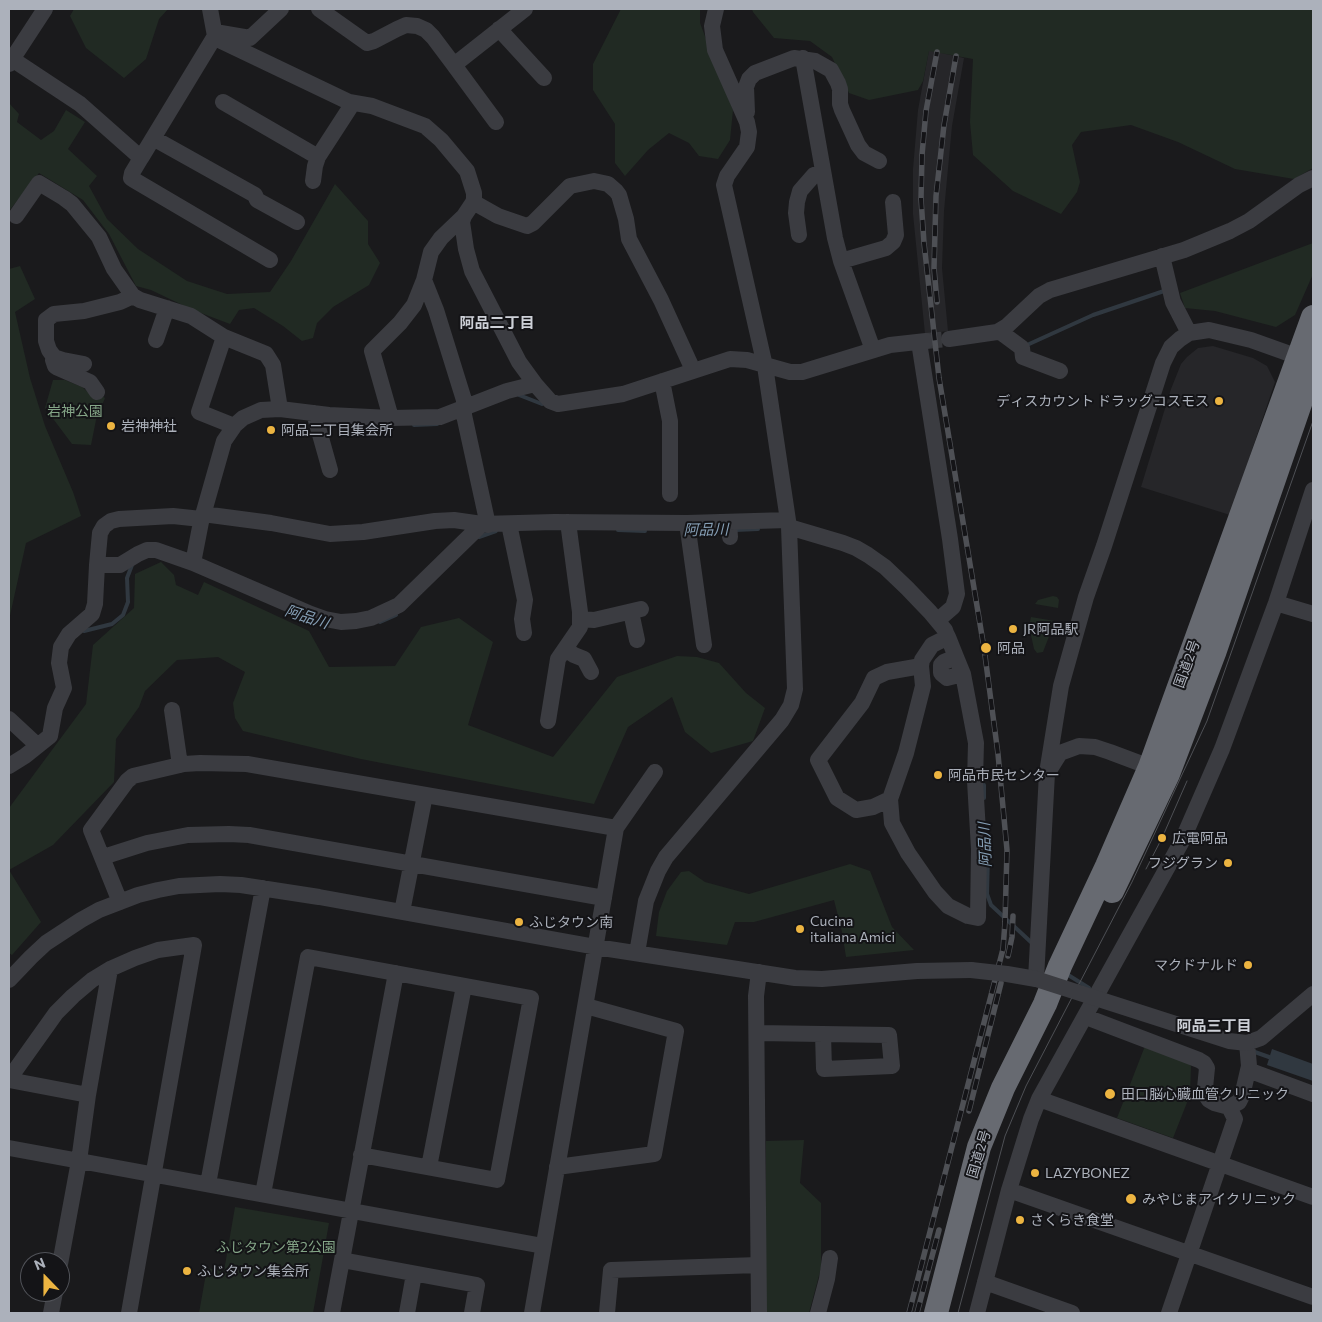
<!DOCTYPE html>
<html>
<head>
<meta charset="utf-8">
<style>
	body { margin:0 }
	#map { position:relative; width:1322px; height:1322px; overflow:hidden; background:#1a1a1c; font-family:Commissioner,sans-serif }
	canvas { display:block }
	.frame { position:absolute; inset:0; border:10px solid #acb1bb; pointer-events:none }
	.north { position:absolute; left:20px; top:1252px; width:50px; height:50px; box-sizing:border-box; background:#141417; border:1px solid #515359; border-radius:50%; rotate:338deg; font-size:14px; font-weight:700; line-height:20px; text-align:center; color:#acb1bb }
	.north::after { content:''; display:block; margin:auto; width:18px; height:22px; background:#ecb441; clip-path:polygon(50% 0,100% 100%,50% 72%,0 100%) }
</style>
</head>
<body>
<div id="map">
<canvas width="1322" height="1322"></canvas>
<div class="frame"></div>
<div class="north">N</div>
</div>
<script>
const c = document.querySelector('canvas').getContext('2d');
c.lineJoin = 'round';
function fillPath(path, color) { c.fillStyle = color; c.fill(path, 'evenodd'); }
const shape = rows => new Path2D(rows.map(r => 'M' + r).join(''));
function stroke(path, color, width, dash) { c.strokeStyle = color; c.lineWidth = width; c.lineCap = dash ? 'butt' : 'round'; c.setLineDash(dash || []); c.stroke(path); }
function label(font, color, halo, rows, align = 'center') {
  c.font = font + ' Commissioner,"Noto Sans JP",sans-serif'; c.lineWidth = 4; c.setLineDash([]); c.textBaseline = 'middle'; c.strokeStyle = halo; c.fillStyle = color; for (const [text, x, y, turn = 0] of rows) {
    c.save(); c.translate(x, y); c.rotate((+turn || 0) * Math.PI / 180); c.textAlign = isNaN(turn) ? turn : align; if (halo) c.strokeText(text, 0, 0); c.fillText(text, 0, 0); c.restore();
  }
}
const built = shape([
	[929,50,964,58,952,126,944,211,942,268,948,331,925,334,913,214,913,169,918,110],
	[1213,346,1253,358,1267,366,1275,382,1230,515,1141,487,1171,389,1181,364,1187,357,1198,348]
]);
const green = shape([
	[74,9,168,9,159,19,146,59,124,78,86,48,70,16],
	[621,9,700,9,700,23,733,110,730,140,718,159,699,156,689,143,669,133,648,150,625,176,615,163,615,124,593,90,593,64],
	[752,9,1313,9,1313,168,1294,179,1235,169,1178,142,1131,125,1081,132,1072,145,1080,182,1077,192,1061,214,1013,191,973,155,970,122,973,59,929,51,923,81,918,90,869,100,849,93,832,57,810,41,774,38,753,12],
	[9,103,19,114,17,122,41,140,54,131,66,110,85,122,68,149,97,176,89,186,107,219,138,249,187,281,227,294,270,292,291,261,335,184,368,221,368,244,380,263,369,285,333,307,317,323,313,338,302,341,283,326,254,308,239,310,230,324,193,310,151,290,136,286,109,234,83,200,39,173,9,211],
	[1313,243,1313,274,1295,315,1276,327,1215,311,1185,308,1180,293],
	[20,266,35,299,15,312,30,378,45,426,73,492,81,516,26,543,9,620,9,269],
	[53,380,65,380,82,387,90,394,97,392,105,398,96,420,91,445,72,444,45,408],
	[161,562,174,575,176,585,198,595,204,582,309,631,329,667,395,666,421,627,459,618,493,642,468,725,553,757,617,677,677,656,697,657,719,663,746,693,765,708,753,741,711,753,685,732,672,697,628,727,594,804,361,759,243,731,235,718,233,703,245,672,218,657,177,660,145,691,139,707,116,739,114,782,53,845,9,870,41,922,12,955,9,953,9,808,86,704,93,645,134,608,135,574],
	[1053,596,1057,597,1059,600,1058,608,1035,604,1038,600],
	[1031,617,1055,621,1043,652,1037,653,1034,649,1029,626],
	[850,864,870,871,892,927,914,950,846,957,842,932,834,900,754,922,735,922,727,945,656,936,659,912,667,891,681,872,689,871,705,882,749,894],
	[1145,1046,1188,1062,1191,1066,1190,1095,1173,1138,1117,1118],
	[804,1140,800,1183,821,1203,821,1268,809,1313,766,1313,766,1141],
	[235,1207,329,1223,313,1313,199,1313,207,1268,224,1271]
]);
const water = shape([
	[1272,1049,1313,1064,1313,1081,1267,1065]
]);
const stream = shape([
	[1027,345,1093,315,1164,291],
	[519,395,542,404],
	[414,425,437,424],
	[618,530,645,531],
	[707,530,725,531],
	[735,530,758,529],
	[479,537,496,531],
	[380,622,396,615],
	[84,631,112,624,123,615,128,602,127,578,132,565],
	[984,785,984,798],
	[986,832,988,855,987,894,991,905,1033,944],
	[1065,973,1089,988],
	[1252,1051,1269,1057]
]);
const minorTunnel = shape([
	[926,341,949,339]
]);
const minor = shape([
	[319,9,367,43,374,41,397,29,406,25,417,26,426,30,433,37,454,65,525,9],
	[499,29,544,78],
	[215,32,250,38,281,9],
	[215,38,349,102,372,106,425,126,441,140,467,171,474,193,474,201,464,216,462,222,466,249,472,271,519,362,535,384],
	[803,58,835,238,841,261,873,350],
	[12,59,80,104,141,158,215,36,210,9],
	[9,64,45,9],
	[454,65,496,122],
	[223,102,318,157],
	[747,112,746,87,749,79,755,73,794,58,815,61,831,70,838,83,840,89,840,104,842,110,858,145,864,153,879,161],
	[153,138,255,195,257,200,297,222],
	[141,158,132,173,131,178,134,180,270,260],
	[313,181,315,166,318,157,353,103],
	[473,202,498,216,527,226,533,223,570,186,594,181,608,184,616,191,619,195,626,219,629,239,661,300,693,370],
	[16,216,39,183,64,198,72,204,99,237,114,269,133,296],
	[464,216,441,238,431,252,424,280,436,310,464,400,464,415,488,525],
	[799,235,796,213,797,202,800,191,814,175,823,171],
	[1162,256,1173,302,1189,333],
	[841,261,886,248,893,242,896,235,893,202],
	[999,331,1022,348,1023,357,1060,371],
	[224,337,199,412,234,426],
	[949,339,997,332,1007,326,1039,296,1050,290,1184,250,1230,231,1249,221,1299,185,1313,178],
	[156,340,167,308],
	[919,342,950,539,957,594,953,607,938,620],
	[53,360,55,366,58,368,90,382,97,392],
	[84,364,63,360,54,357,49,350,46,341,46,320,54,314,84,311,120,302,133,296,140,300,191,316,224,337,266,354,273,365,280,409],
	[662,381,670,421,670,494],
	[314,413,330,470],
	[391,418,372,351,400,323,414,305,424,280],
	[203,514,271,523,330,534,363,532,435,521,454,520,482,524],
	[729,522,730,537],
	[687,523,704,645],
	[509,524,525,600,522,619,524,633],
	[789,527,843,543,856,548,868,555,885,567,907,588,930,612,945,630,946,633,948,637,956,657,963,674,976,743,975,781,979,849,978,918,968,916,948,906,935,892,908,853,892,823,890,799,906,753,923,686,921,666,922,660,932,645,948,637],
	[193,563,201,522,224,441,235,425,243,418,261,410,280,409,329,415,391,418,440,417,507,391,535,384,550,401,558,404,623,394,730,359,747,360,790,372,802,372,890,345,926,341],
	[97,565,100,533,104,526,111,521,119,519,173,516,201,519],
	[1276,603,1313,614],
	[631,612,637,640],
	[580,619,594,620,641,609],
	[565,649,574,655,584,659,591,672],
	[956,657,944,662,941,665,941,673,947,678,963,674],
	[172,710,180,765],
	[9,719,37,745],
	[548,721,558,659,580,627,580,612,568,522],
	[9,766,25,756,50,736,55,708,64,688,59,663,61,647,69,634,92,614,95,604,97,565,120,565,138,554,147,550,156,550,193,563,311,614,325,619,341,622,356,621,371,618,399,605,482,524,554,522,687,523,788,520],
	[1050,769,1060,753,1079,746,1095,747,1110,752,1150,767],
	[890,799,873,807,856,810,837,798,818,760,862,703,874,678,887,672,921,666],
	[103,857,147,843,188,835,229,834,249,835,604,898],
	[120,902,91,830,127,781,133,776,184,764,200,763,247,764,616,828],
	[402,912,425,795],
	[637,953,646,901,658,871,666,857,782,720,791,705,795,689,789,527,765,366,724,185,727,176,747,147,749,132,747,122,715,50,712,26,716,9],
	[1036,979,1047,773,1061,686,1086,597,1104,546,1163,363,1171,347,1180,339,1189,333,1209,330,1251,340,1307,360],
	[9,980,31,957,46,943,81,920,99,910,138,895,158,890,179,886,220,884,241,885,319,897,596,947,795,978,822,979,917,971,971,970],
	[1086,1017,1199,1060,1204,1063,1207,1068,1205,1088,1205,1094,1209,1100,1214,1103,1229,1107,1239,1102,1242,1096,1249,1066,1247,1043,1261,1038,1313,994],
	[757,1033,889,1035,892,1066,824,1069,823,1034],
	[1248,1070,1313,1094],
	[9,1079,56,1013,73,996,92,980,110,969,135,958,158,950,194,945,129,1313],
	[9,1080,88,1095],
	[1039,1099,1313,1197],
	[9,1148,543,1246],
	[429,1167,464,986],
	[557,1167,654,1154,676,1031,586,1006],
	[208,1184,263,888],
	[1009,1190,1313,1297],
	[263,1194,308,957,531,998,497,1180,361,1155],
	[342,1260,477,1285,472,1313],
	[60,1264,79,1161,88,1095,110,969],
	[985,1282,1072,1313],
	[51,1313,55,1292],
	[332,1313,396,973],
	[407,1313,414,1274],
	[532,1313,616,828,655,772],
	[607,1313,611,1270,758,1265],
	[759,1313,756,996,759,972],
	[818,1313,827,1279,830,1258],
	[977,1313,1009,1190,1031,1119,1039,1099,1182,841,1222,749,1276,603,1313,490],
	[1169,1313,1235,1119,1229,1107]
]);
const highway = shape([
	[1112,891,1168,774,1214,653,1313,366],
	[936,1313,979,1147,1003,1088,1045,1004,1060,966,1107,866,1150,767,1313,317]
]);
const tram = shape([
	[1146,869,1162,838,1187,781],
	[958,1313,1005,1136,1026,1086,1132,882,1207,721,1313,421]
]);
const rail = shape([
	[937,302,934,268,936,196,944,125,956,56],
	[1008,956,1012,937,1013,916],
	[969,1111,1001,983],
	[909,1313,1003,949,1005,922,1007,850,998,754,984,648,939,378,924,243,921,199,922,155,926,111,937,52],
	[917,1313,939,1230]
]);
const minorBridge = shape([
	[971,970,1007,974,1036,979,1229,1041,1247,1043]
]);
const markers = [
	[1219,401,5,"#ecb441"],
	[111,426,5,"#ecb441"],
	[271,430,5,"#ecb441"],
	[1013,629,5,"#ecb441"],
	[986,648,6,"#ecb441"],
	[938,775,5,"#ecb441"],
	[1162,838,5,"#ecb441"],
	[1228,863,5,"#ecb441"],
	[519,922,5,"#ecb441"],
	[800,929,5,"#ecb441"],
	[1248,965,5,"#ecb441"],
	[1110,1094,6,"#ecb441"],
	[1035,1173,5,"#ecb441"],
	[1131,1199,6,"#ecb441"],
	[1020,1220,5,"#ecb441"],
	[187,1271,5,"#ecb441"]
];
const poiNames = [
	["ディスカウント ドラッグコスモス",1209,401,"right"],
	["岩神神社",121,426],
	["阿品二丁目集会所",281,430],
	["JR阿品駅",1023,629],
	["阿品",997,648],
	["阿品市民センター",948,775],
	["広電阿品",1172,838],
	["フジグラン",1218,863,"right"],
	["Cucina",810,921],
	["italiana Amici",810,937],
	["ふじタウン南",529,922],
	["マクドナルド",1238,965,"right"],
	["田口脳心臓血管クリニック",1121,1094],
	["LAZYBONEZ",1045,1173],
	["みやじまアイクリニック",1142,1199],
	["さくらき食堂",1030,1220],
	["ふじタウン集会所",197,1271]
];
const parkNames = [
	["岩神公園",75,411],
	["ふじタウン第2公園",276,1247]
];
const streetNames = [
	["国道2号",1187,664,-70],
	["国道2号",979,1154,-73]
];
const neighbourhoodNames = [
	["阿品二丁目",497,323],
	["阿品三丁目",1214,1026]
];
const waterNames = [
	["阿品川",706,530,-1],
	["阿品川",307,617,18],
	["阿品川",985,845,-92]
];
fillPath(built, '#262629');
fillPath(green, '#212a23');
fillPath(water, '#303840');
stroke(stream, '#303840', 4);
stroke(minorTunnel, '#37383c', 16, [16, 8]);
stroke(minor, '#3b3c41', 16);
stroke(highway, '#676a71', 24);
stroke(tram, '#4e5055', 1);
stroke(rail, '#4e5055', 5.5);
stroke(rail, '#141417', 4, [11]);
stroke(minorBridge, '#3b3c41', 16);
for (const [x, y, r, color] of markers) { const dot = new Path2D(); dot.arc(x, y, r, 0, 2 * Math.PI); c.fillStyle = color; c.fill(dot); stroke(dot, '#141417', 2); }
label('14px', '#acb1bb', '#141417', poiNames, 'left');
label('14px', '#84a587', '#141417', parkNames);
label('14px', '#acb1bb', '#141417', streetNames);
label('bold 15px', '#cdd0d7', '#141417', neighbourhoodNames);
label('italic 15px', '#859eb4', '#141417', waterNames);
</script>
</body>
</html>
